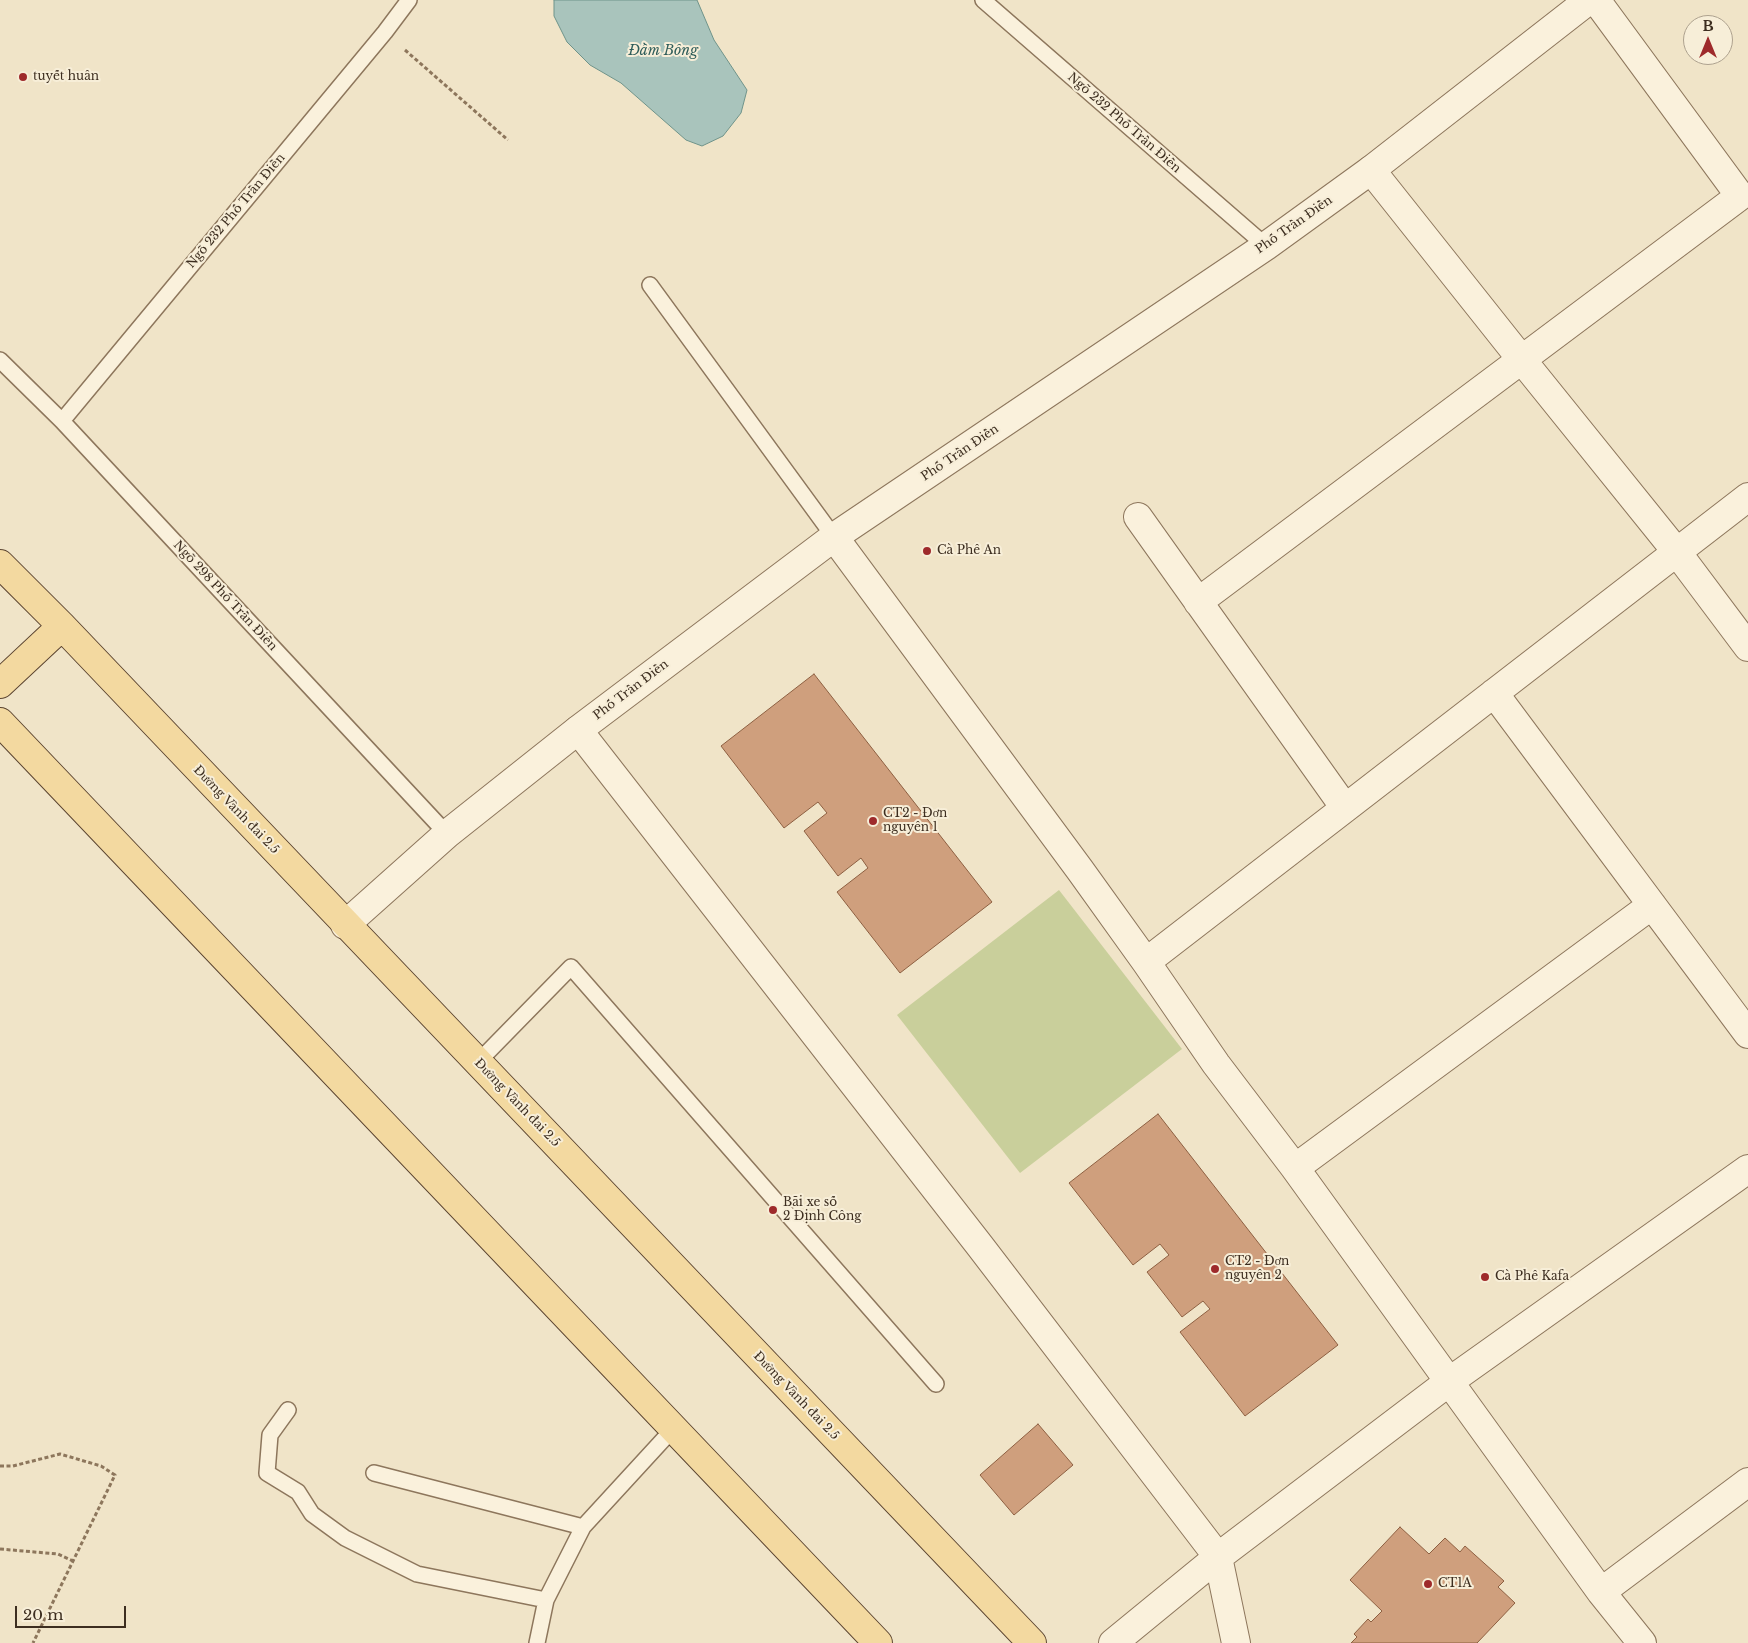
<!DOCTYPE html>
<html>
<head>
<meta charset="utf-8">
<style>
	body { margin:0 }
	#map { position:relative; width:1748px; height:1643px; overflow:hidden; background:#f0e4c8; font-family:"Libre Baskerville",serif }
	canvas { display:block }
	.north { position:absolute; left:1683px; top:15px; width:50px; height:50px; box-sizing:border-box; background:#f7eed8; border:1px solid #ada18e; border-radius:50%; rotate:0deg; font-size:14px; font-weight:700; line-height:20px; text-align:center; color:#3d2e20 }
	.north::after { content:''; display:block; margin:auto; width:18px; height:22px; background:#9e2a2b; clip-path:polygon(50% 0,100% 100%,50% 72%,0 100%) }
	.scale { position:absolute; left:15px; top:1606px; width:111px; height:22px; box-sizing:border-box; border:2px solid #3d2e20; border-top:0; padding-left:6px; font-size:15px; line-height:18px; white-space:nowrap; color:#3d2e20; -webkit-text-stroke:4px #f7eed8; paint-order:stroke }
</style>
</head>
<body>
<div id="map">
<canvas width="1748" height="1643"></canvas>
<div class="north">B</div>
<div class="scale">20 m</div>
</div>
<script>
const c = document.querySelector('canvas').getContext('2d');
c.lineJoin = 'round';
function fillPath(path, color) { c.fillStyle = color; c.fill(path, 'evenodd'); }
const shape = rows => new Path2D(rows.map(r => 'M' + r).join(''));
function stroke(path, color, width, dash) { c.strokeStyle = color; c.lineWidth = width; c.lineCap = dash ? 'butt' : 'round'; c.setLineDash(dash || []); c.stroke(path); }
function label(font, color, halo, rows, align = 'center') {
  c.font = font + ' "Libre Baskerville",serif'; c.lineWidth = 4; c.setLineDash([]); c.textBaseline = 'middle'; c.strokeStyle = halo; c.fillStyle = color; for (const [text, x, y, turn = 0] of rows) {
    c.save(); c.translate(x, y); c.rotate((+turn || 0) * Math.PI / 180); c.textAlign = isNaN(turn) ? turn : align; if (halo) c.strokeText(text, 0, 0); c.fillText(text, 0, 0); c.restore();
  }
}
const green = shape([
	[1059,890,1182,1049,1020,1173,897,1015]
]);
const water = shape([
	[554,0,697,0,714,40,747,90,741,113,723,136,702,146,686,140,621,83,590,65,567,42,554,16,554,0]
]);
const building = shape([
	[814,674,992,902,900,973,837,892,868,868,861,858,838,876,804,831,827,813,818,802,784,828,721,746,814,674],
	[1158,1114,1338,1345,1245,1416,1180,1332,1210,1309,1203,1301,1182,1317,1147,1272,1169,1255,1160,1244,1133,1265,1069,1183,1158,1114],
	[1038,1424,1073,1465,1014,1515,980,1475,1038,1424],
	[1400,1527,1429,1554,1445,1538,1460,1552,1465,1546,1504,1581,1498,1587,1515,1603,1477,1643,1351,1643,1357,1637,1354,1634,1368,1619,1371,1622,1382,1611,1350,1580,1400,1527]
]);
const path = shape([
	[405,50,508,140],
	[0,1466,13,1466,60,1454,101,1466,115,1475,33,1643],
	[0,1549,58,1554,73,1561]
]);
const service = shape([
	[983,0,1266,246],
	[650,285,834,537],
	[0,360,62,421,447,834],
	[62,421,385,32,409,0],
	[478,1062,571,967,936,1384],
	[288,1410,270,1435,267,1473,298,1492,312,1514,345,1538,417,1574,546,1600],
	[374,1473,583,1527],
	[537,1643,546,1600,583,1527,673,1429]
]);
const minor = shape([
	[1371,170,1522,360,1676,551,1748,647],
	[1138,517,1345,808],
	[834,537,1080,870,1146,962,1216,1064,1295,1168,1601,1592,1642,1643],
	[1198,602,1740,196,1596,0],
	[1494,693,1748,1034],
	[578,730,980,1246,1218,1557,1236,1643],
	[1146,962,1748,497],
	[1295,1168,1652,905],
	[1601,1592,1748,1482],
	[1113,1643,1218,1557,1450,1381,1748,1169]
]);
const tertiary = shape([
	[345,925,447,834,578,730,834,537,1266,246,1371,170,1589,0]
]);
const primary = shape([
	[0,564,62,626,1032,1643],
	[0,684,62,626],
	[0,722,878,1643]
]);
const markers = [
	[23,77,5,"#9e2a2b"],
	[927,551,5,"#9e2a2b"],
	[873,821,5,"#9e2a2b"],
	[773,1210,5,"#9e2a2b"],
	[1215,1269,5,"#9e2a2b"],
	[1485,1277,5,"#9e2a2b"],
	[1428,1584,5,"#9e2a2b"]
];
const poiNames = [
	["tuyết huân",33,77],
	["Cà Phê An",937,551],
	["CT2 - Đơn",883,814],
	["nguyên 1",883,828],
	["Bãi xe số",783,1203],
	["2 Định Công",783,1217],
	["CT2 - Đơn",1225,1262],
	["nguyên 2",1225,1276],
	["Cà Phê Kafa",1495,1277],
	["CT1A",1438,1584]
];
const streetNames = [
	["Ngõ 232 Phố Trần Điền",1124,123,41],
	["Ngõ 232 Phố Trần Điền",236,211,-50],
	["Phố Trần Điền",1294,225,-35],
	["Phố Trần Điền",960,453,-34],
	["Ngõ 298 Phố Trần Điền",225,596,47],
	["Phố Trần Điền",631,690,-37],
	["Đường Vành đai 2.5",236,810,46],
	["Đường Vành đai 2.5",517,1103,46],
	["Đường Vành đai 2.5",796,1396,46]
];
const waterNames = [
	["Đầm Bông",663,51]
];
fillPath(green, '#c9cf9b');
fillPath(water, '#a9c4bc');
stroke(water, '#6f938a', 1);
fillPath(building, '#cf9f7d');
stroke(building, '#8d5f41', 1);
stroke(service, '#8d765c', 18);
stroke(minor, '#8d765c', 30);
stroke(tertiary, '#8d765c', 30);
stroke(primary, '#5b4430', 30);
stroke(path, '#8d765c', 3, [4, 2.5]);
stroke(service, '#faf1dc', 15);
stroke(minor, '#faf1dc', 28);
stroke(tertiary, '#faf1dc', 28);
stroke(primary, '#f3d9a0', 28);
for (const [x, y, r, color] of markers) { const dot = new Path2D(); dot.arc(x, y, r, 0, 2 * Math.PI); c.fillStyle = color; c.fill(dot); stroke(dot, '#f7eed8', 2); }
label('12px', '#3d2e20', '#f7eed8', poiNames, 'left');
label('12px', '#3d2e20', '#f7eed8', streetNames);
label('italic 14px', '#2f5d5a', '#f7eed8', waterNames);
</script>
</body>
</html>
